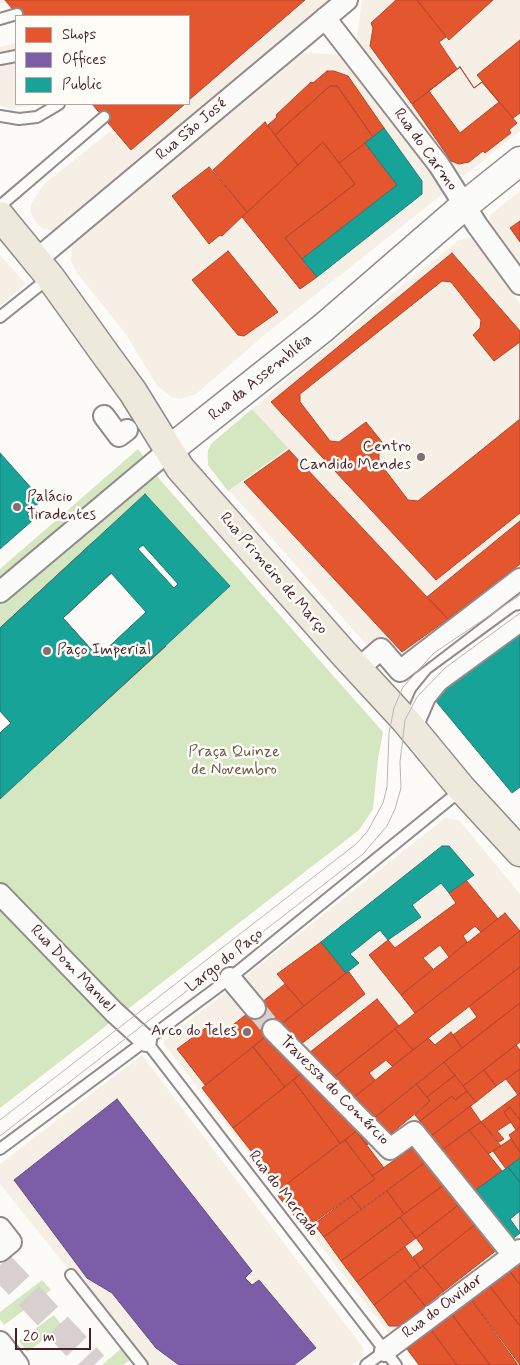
<!DOCTYPE html>
<html>
<head>
<meta charset="utf-8">
<style>
	body { margin:0 }
	#map { position:relative; width:520px; height:1365px; overflow:hidden; background:#fcfbf8; font-family:Mynerve,sans-serif }
	canvas { display:block }
	.legend { position:absolute; left:15px; top:15px; width:175px; height:90px; box-sizing:border-box; background:#fdfcf7; border:1px solid #b5a4a5; margin:0; padding:6px 9px; list-style:none; font-size:15px; color:#4a1f2b }
	.legend li { display:flex; align-items:center; gap:10px; height:25px }
	.legend b { width:25px; border:1px solid #b5a4a5 }
	.scale { position:absolute; left:15px; top:1328px; width:76px; height:22px; box-sizing:border-box; border:2px solid #4a1f2b; border-top:0; padding-left:6px; font-size:15px; line-height:18px; white-space:nowrap; color:#4a1f2b; -webkit-text-stroke:4px #fdfcf7; paint-order:stroke }
</style>
</head>
<body>
<div id="map">
<canvas width="520" height="1365"></canvas>
<ul class="legend">
<li><b style="height:14px;background:#e4572e"></b>Shops</li>
<li><b style="height:14px;background:#7b5ea7"></b>Offices</li>
<li><b style="height:14px;background:#17a398"></b>Public</li>
</ul>
<div class="scale">20 m</div>
</div>
<script>
const c = document.querySelector('canvas').getContext('2d');
c.lineJoin = 'round';
function fillPath(path, color) { c.fillStyle = color; c.fill(path, 'evenodd'); }
const shape = rows => new Path2D(rows.map(r => 'M' + r).join(''));
function stroke(path, color, width, dash) { c.strokeStyle = color; c.lineWidth = width; c.lineCap = dash ? 'butt' : 'round'; c.setLineDash(dash || []); c.stroke(path); }
function label(font, color, halo, rows, align = 'center') {
  c.font = font + ' Mynerve,sans-serif'; c.lineWidth = 5; c.setLineDash([]); c.textBaseline = 'middle'; c.strokeStyle = halo; c.fillStyle = color; for (const [text, x, y, turn = 0] of rows) {
    c.save(); c.translate(x, y); c.rotate((+turn || 0) * Math.PI / 180); c.textAlign = isNaN(turn) ? turn : align; if (halo) c.strokeText(text, 0, 0); c.fillText(text, 0, 0); c.restore();
  }
}
const built = shape([
	[0,0,334,0,55,232,42,228,35,221,31,213,31,204,44,184,113,129,92,104,189,104,189,16,19,16,8,3,0,4],
	[362,0,520,0,520,131,465,175,457,174,356,46],
	[16,43,16,104,36,104,10,109,0,105,0,47],
	[298,52,343,55,445,187,444,193,267,333,196,394,180,399,172,397,158,387,125,333,77,273,71,261,72,244,76,237],
	[520,191,520,268,491,227,489,220,490,215],
	[470,237,478,242,520,304,520,571,399,662,381,661,211,470,207,458,208,450,212,443,303,366,459,240],
	[0,255,26,284,0,306],
	[445,818,459,820,520,894,520,1235,470,1275,392,1333,387,1331,164,1044,164,1041],
	[142,1055,364,1349,362,1358,352,1365,145,1365,0,1184,0,1164]
]);
const green = shape([
	[252,409,288,448,228,491,208,465,208,450,212,443],
	[138,449,161,481,383,732,378,758,373,809,359,830,0,1108,0,799,230,586,145,494,0,628,0,569],
	[14,1259,21,1269,0,1285,0,1269],
	[42,1280,51,1290,4,1325,0,1319,0,1312],
	[54,1315,62,1326,27,1352,19,1341],
	[122,1348,131,1359,123,1365,102,1365]
]);
const shops = shape([
	[5,0,305,0,189,100,189,16,18,16,5,0],
	[396,0,417,0,446,37,439,42,457,69,412,104,370,46,373,28,371,23,396,0],
	[417,0,493,0,449,40,417,0],
	[520,40,520,113,513,118,477,75,520,40],
	[460,67,474,88,482,82,517,123,509,130,511,133,485,153,483,151,469,162,459,164,451,161,412,104,460,67],
	[460,67,474,88,482,82,499,102,460,133,429,91,460,67],
	[327,71,334,71,348,76,384,128,373,137,340,90,337,86,330,86,275,135,268,125,277,117,276,115,311,82,313,83,327,71],
	[330,86,337,86,340,90,373,137,339,163,323,142,298,165,275,135,330,86],
	[92,104,185,104,131,150,92,104],
	[265,122,298,165,247,212,213,170,265,122],
	[323,142,355,184,285,238,317,277,300,289,242,217,323,142],
	[365,143,397,185,302,259,285,238,355,184,339,163,365,143],
	[209,167,247,212,222,236,220,235,209,244,172,196,209,167],
	[520,221,520,242,510,228,520,221],
	[228,251,278,312,244,336,238,335,192,280,228,251],
	[452,253,520,331,520,513,436,580,271,402,452,253],
	[442,281,451,282,481,320,480,328,473,335,494,361,520,342,520,419,418,501,408,500,379,462,379,454,386,447,366,422,339,442,330,441,300,402,300,394,442,281],
	[289,450,427,597,448,619,402,652,244,482,289,450],
	[520,521,520,564,448,619,427,597,520,521],
	[93,542,117,568,63,618,98,657,152,607,166,623,155,634,166,646,34,767,1,732,11,723,0,711,0,628,93,542],
	[466,880,498,919,481,932,475,926,463,936,467,942,449,957,440,945,423,958,433,969,401,995,369,955,388,940,395,948,456,903,449,893,466,880],
	[505,913,520,931,415,1013,401,995,505,913],
	[520,931,520,967,413,1050,395,1029,520,931],
	[321,942,346,973,304,1006,277,974,321,942],
	[520,967,520,1003,462,1048,453,1035,477,1017,469,1006,520,967],
	[349,972,365,994,300,1045,282,1023,346,973,349,972],
	[285,984,304,1006,205,1085,177,1049,211,1024,220,1035,285,984],
	[377,999,399,1026,333,1078,309,1053,377,999],
	[520,1003,520,1042,463,1086,444,1062,520,1003],
	[395,1029,413,1050,392,1066,386,1060,369,1073,375,1080,353,1098,333,1078,395,1029],
	[451,1032,462,1048,373,1119,353,1098,428,1038,435,1045,451,1032],
	[266,1036,303,1072,285,1087,253,1047,266,1036],
	[516,1045,520,1050,520,1069,496,1086,484,1070,516,1045],
	[253,1047,285,1087,233,1128,202,1088,253,1047],
	[444,1062,455,1075,427,1097,416,1084,444,1062],
	[520,1069,520,1093,518,1095,506,1079,520,1069],
	[484,1070,496,1086,476,1102,463,1086,484,1070],
	[303,1072,360,1128,345,1140,340,1143,293,1080,303,1072],
	[455,1075,467,1091,455,1100,452,1096,420,1121,415,1115,430,1101,427,1097,455,1075],
	[293,1080,340,1143,288,1183,283,1192,233,1128,293,1080],
	[416,1084,430,1101,392,1133,385,1132,373,1119,416,1084],
	[467,1091,476,1102,431,1136,420,1121,452,1096,455,1100,467,1091],
	[520,1093,520,1120,510,1107,504,1112,511,1122,497,1131,504,1139,499,1142,481,1122,520,1093],
	[470,1106,481,1122,442,1150,431,1136,470,1106],
	[510,1107,520,1120,520,1127,516,1130,504,1112,510,1107],
	[481,1122,501,1146,488,1154,469,1130,481,1122],
	[520,1127,520,1152,509,1135,520,1127],
	[360,1128,373,1140,367,1145,356,1131,360,1128],
	[469,1130,502,1171,473,1192,442,1150,469,1130],
	[356,1131,384,1168,372,1176,345,1140,356,1131],
	[511,1139,520,1152,520,1158,506,1169,493,1151,511,1139],
	[345,1140,375,1179,306,1230,278,1196,288,1183,345,1140],
	[414,1146,427,1161,361,1209,351,1196,375,1179,372,1176,414,1146],
	[427,1161,445,1184,404,1214,387,1191,427,1161],
	[445,1184,461,1203,416,1238,400,1217,445,1184],
	[387,1191,404,1214,341,1261,324,1237,387,1191],
	[351,1196,361,1209,324,1237,313,1223,351,1196],
	[461,1203,477,1223,420,1268,413,1257,424,1249,416,1238,461,1203],
	[400,1217,416,1238,357,1282,341,1261,400,1217],
	[477,1223,498,1249,444,1291,423,1266,477,1223],
	[405,1247,420,1268,374,1305,357,1282,405,1247],
	[520,1262,520,1285,509,1270,520,1262],
	[423,1266,444,1291,425,1306,405,1281,423,1266],
	[509,1270,520,1285,520,1326,489,1285,509,1270],
	[405,1281,425,1306,399,1326,389,1326,374,1305,405,1281],
	[489,1285,520,1326,520,1365,471,1299,489,1285],
	[471,1299,472,1301,518,1365,490,1365,453,1316,452,1314,471,1299],
	[452,1314,453,1316,490,1365,457,1365,431,1330,452,1314],
	[431,1330,433,1332,457,1365,419,1365,407,1349,431,1330]
]);
const offices = shape([
	[117,1099,252,1271,245,1278,252,1285,259,1280,316,1348,294,1365,179,1365,156,1348,112,1293,87,1278,14,1180,117,1099]
]);
const public = shape([
	[384,128,422,181,422,194,317,277,302,259,397,185,365,143,384,128],
	[0,453,42,500,27,514,33,520,0,549,0,453],
	[145,494,230,586,0,799,0,733,11,723,0,711,0,628,145,494],
	[143,545,178,584,174,588,138,549,143,545],
	[111,573,146,612,98,657,63,618,111,573],
	[520,629,520,787,512,793,430,694,520,629],
	[442,846,449,846,474,875,449,893,441,883,412,905,421,917,388,940,380,930,350,954,359,963,346,973,321,942,442,846],
	[520,1158,520,1182,508,1167,520,1158],
	[508,1167,520,1182,520,1233,510,1241,473,1192,508,1167],
	[520,1211,520,1233,510,1219,520,1211]
]);
const streetTunnel = shape([
	[255,1008,273,1030]
]);
const highwayTunnel = shape([
	[0,1265,94,1365]
]);
const lane = shape([
	[0,19,17,14],
	[0,59,16,56],
	[0,116,19,119,37,117,59,104],
	[0,206,104,117],
	[0,317,50,277],
	[146,1041,396,1365],
	[0,1149,230,978,461,790],
	[71,1275,142,1365],
	[0,1359,5,1365],
	[366,1365,385,1351]
]);
const street = shape([
	[325,18,439,165,477,225,520,284],
	[36,260,347,0],
	[104,416,119,436,127,430],
	[0,592,168,451],
	[358,669,381,649,400,671,520,579],
	[412,727,425,697,438,681,520,621],
	[0,894,114,1012,146,1041],
	[230,978,255,1008],
	[273,1030,390,1149,414,1132,513,1255],
	[0,1228,11,1242,0,1251],
	[0,1342,18,1365],
	[385,1351,520,1250]
]);
const secondary = shape([
	[168,451,323,328,465,205,520,161]
]);
const primary = shape([
	[0,216,50,277,106,355,133,392,180,468,344,654,405,720,462,789,520,852]
]);
const tram = shape([
	[0,1120,356,844,367,832,383,803,387,787,389,733,394,708,403,687,434,653,520,595],
	[0,1136,363,854,387,826,395,809,401,788,400,762,405,720,417,697,445,668,520,613]
]);
const markers = [
	[421,457,5,"#886c73"],
	[17,507,5,"#886c73"],
	[47,651,5,"#886c73"],
	[247,1032,5,"#886c73"]
];
const streetNames = [
	["Rua São José",192,130,-40],
	["Rua do Carmo",425,150,54],
	["Rua da Assembléia",261,378,-39],
	["Rua Primeiro de Março",273,574,49],
	["Largo do Paço",225,961,-38],
	["Rua Dom Manuel",72,969,46],
	["Travessa do Comércio",334,1091,45],
	["Rua do Mercado",283,1194,52],
	["Rua do Ouvidor",443,1307,-37]
];
const poiNames = [
	["Centro",411,448],
	["Candido Mendes",411,466],
	["Palácio",27,498,"left"],
	["Tiradentes",27,516,"left"],
	["Paço Imperial",57,651,"left"],
	["Arco do Teles",237,1032]
];
const parkNames = [
	["Praça Quinze",234,753],
	["de Novembro",234,771]
];
fillPath(built, '#f6efe5');
fillPath(green, '#d4e7c0');
fillPath(shops, '#e4572e');
stroke(shops, '#b6462d', 1);
fillPath(offices, '#7b5ea7');
stroke(offices, '#6c4b82', 1);
fillPath(public, '#17a398');
stroke(public, '#267b77', 1);
stroke(streetTunnel, '#d8cfcf', 20, [20, 10]);
stroke(highwayTunnel, '#d8cfcf', 28, [28, 14]);
stroke(lane, '#928a8b', 14);
stroke(street, '#928a8b', 24);
stroke(secondary, '#928a8b', 31);
stroke(primary, '#928a8b', 31);
stroke(lane, '#fbfbf9', 10);
stroke(street, '#fbfbf9', 20);
stroke(secondary, '#fbfbf9', 28);
stroke(primary, '#edeadd', 28);
stroke(tram, '#bbb6b6', 1);
for (const [x, y, r, color] of markers) { const dot = new Path2D(); dot.arc(x, y, r, 0, 2 * Math.PI); c.fillStyle = color; c.fill(dot); stroke(dot, '#fdfcf7', 2); }
label('16px', '#4a1f2b', '#fdfcf7', streetNames);
label('16px', '#4a1f2b', '#fdfcf7', poiNames, 'right');
label('16px', '#6a564a', '#fdfcf7', parkNames);
</script>
</body>
</html>
